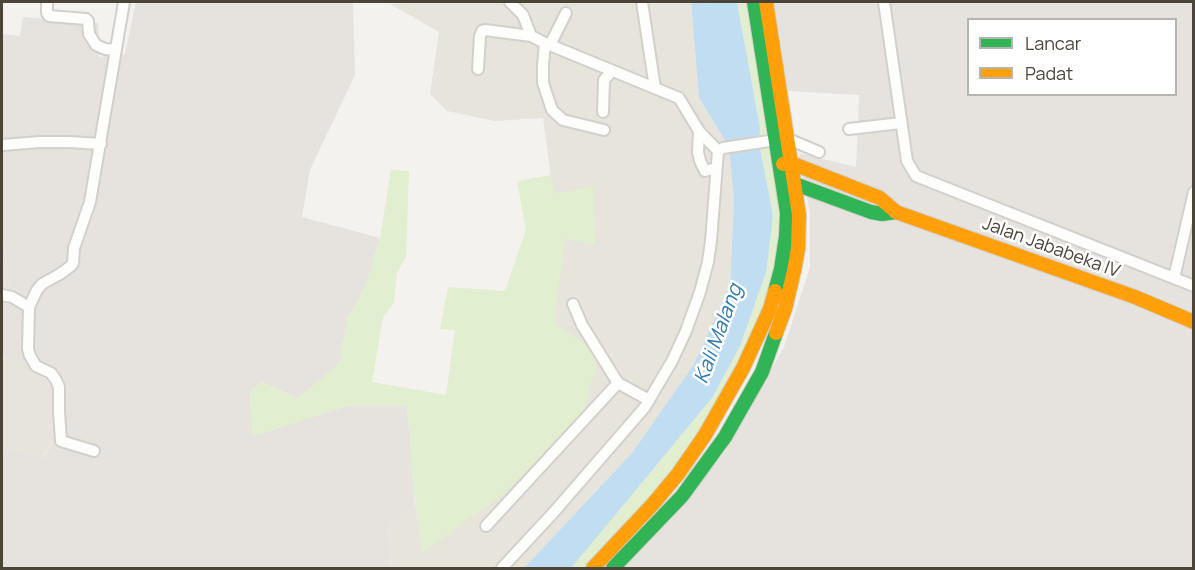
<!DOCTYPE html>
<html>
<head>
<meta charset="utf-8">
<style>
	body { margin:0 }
	#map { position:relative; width:1195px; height:570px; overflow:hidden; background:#f4f2ee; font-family:Manrope,sans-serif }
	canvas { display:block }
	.frame { position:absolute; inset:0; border:3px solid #4b4439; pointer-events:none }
	.legend { position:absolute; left:967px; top:18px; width:210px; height:78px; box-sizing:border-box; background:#fff; border:2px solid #b7b4b0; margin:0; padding:8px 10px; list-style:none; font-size:18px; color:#4b4439 }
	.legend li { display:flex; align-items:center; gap:12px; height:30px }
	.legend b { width:30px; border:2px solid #b7b4b0 }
</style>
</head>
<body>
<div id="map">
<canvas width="1195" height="570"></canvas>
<div class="frame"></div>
<ul class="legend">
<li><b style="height:8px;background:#30b455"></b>Lancar</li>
<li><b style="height:8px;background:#ff9f0a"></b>Padat</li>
</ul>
</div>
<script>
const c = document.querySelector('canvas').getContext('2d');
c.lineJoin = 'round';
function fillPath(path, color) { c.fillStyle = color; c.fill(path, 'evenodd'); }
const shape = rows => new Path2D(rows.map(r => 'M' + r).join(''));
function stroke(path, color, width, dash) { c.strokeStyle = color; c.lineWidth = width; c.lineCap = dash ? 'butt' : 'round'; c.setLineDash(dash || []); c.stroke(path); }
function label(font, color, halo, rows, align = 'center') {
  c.font = font + ' Manrope,sans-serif'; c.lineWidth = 5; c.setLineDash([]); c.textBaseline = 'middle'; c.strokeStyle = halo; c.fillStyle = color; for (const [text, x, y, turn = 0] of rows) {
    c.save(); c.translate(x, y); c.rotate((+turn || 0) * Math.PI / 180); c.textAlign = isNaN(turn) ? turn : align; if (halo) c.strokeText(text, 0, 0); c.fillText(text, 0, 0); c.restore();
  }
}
const residential = shape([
	[411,2,691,2,699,98,730,149,734,199,730,286,692,369,632,453,524,568,392,568,388,526,415,505,423,552,554,324,564,238,595,244,553,193,543,118,494,121,447,111,430,94,439,32,390,4,411,3],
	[2,240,5,242,10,300,2,299],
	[2,357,52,370,69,388,59,435,42,457,2,448]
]);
const industrial = shape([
	[136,2,353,2,355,75,310,170,302,217,380,238,366,285,347,320,340,363,298,398,261,382,249,392,253,436,347,406,407,406,415,505,388,526,392,568,2,568,2,448,43,457,59,435,69,388,52,370,2,357,2,299,10,300,5,242,2,240,2,34,20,36,23,17,98,23,99,57,125,54],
	[774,2,1193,2,1193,568,623,568,723,455,784,347,810,267,810,213,799,153,856,167,859,95,788,91],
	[968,20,1176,20,1176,94,968,94]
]);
const green = shape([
	[737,2,754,2,780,165,781,269,705,435,593,568,569,568,712,398,773,215,759,143,760,128],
	[391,170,409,171,406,257,397,273,394,303,383,317,372,382,446,395,455,330,440,329,448,287,505,291,526,230,517,181,551,175,554,193,593,187,595,244,564,239,555,324,600,353,583,413,504,494,423,552,415,505,407,406,347,406,253,436,249,392,261,382,298,398,340,363,347,320,366,285,380,238]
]);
const water = shape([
	[691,2,737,2,760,128,759,143,773,215,766,272,740,346,712,398,571,568,524,568,632,453,693,366,730,286,734,199,729,147,699,98]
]);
const river = shape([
	[714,2,720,41]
]);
const street = shape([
	[47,2,47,13,49,16,86,19,88,21,89,34,96,45,105,49,116,50],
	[510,2,523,15,531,36],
	[642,2,655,88],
	[884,2,907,161,916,176,1194,286],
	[545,43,543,65,543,83,552,110,563,120,604,130],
	[550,45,566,13],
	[478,69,480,36,482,31,485,30,531,36,545,43,679,98,699,131,718,151,711,241,708,262,700,292,686,331,672,361,645,407,554,512,502,568],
	[603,112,604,80,612,71],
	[849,129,901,123],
	[699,131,698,152,700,161,705,171,716,168],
	[788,139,819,152],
	[2,145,40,142,69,142,101,144],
	[718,151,723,148,776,140],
	[1174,278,1194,192],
	[2,295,12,297,29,307,28,349,30,356,36,366,51,373,56,380,59,387,59,412,61,441,94,451],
	[29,307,37,290,42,284,60,274,71,266,73,263,74,248,90,202,124,2],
	[618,383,649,400],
	[486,526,618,383,582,325,573,304]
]);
const fast = shape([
	[754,2,787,213,786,236,781,269,775,291],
	[787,185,795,184,871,212,882,214,896,212],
	[613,568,682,496,725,437,762,372,776,333]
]);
const slow = shape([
	[766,2,799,215,798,249,794,271,785,309,776,333],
	[783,164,791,163,880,198,896,212,1135,297,1194,322],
	[593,568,653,504,678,474,705,435,743,368,770,309,775,291]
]);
const streetNames = [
	["Jalan Jababeka IV",1051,248,20]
];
const waterNames = [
	["Kali Malang",719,334,-70]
];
fillPath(residential, '#e7e4dc');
fillPath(industrial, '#e6e2de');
fillPath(green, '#e1eecf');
fillPath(water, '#c0ddf1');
stroke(river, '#c0ddf1', 15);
stroke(street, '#d2d0cb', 14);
stroke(fast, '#d3cfc5', 16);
stroke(slow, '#d3cfc5', 16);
stroke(street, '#fdfdfc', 10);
stroke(fast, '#30b455', 14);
stroke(slow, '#ff9f0a', 14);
label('18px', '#4b4439', '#fff', streetNames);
label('italic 20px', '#2e7ab2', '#fff', waterNames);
</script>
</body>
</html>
